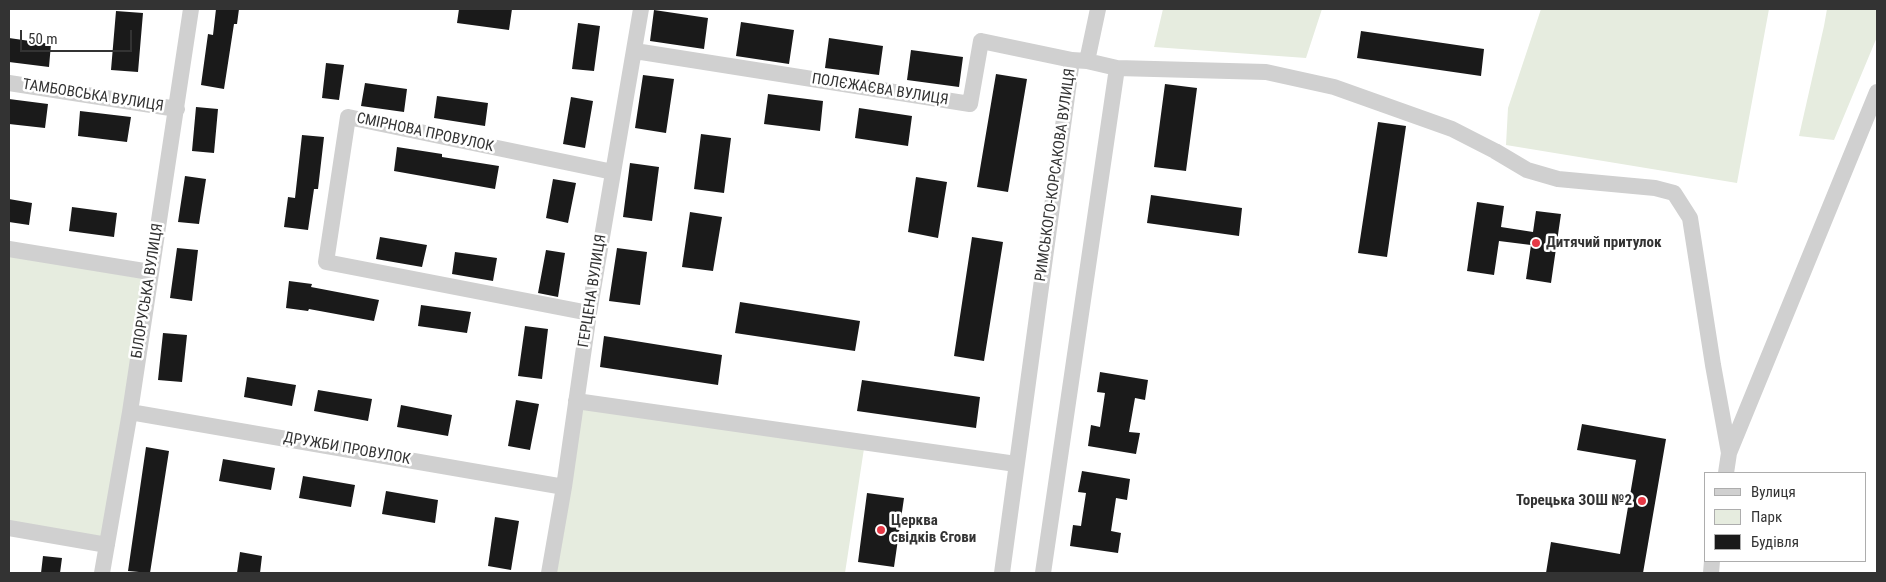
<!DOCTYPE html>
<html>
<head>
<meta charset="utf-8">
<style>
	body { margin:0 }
	#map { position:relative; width:1886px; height:582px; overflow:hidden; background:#fff; font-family:"Roboto Condensed",sans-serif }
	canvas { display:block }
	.frame { position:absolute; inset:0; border:10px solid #333; pointer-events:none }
	.legend { position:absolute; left:1704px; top:472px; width:162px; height:90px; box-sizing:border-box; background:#fff; border:1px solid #adadad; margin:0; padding:6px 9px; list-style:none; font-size:15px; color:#333 }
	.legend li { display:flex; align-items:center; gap:10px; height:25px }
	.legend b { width:25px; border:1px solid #adadad }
	.scale { position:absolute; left:20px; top:30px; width:112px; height:22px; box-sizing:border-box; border:2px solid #333; border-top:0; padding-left:6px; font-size:15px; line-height:18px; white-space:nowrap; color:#333; -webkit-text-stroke:4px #fff; paint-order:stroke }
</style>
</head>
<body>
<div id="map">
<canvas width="1886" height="582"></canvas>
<div class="frame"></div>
<ul class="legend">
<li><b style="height:6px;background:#d0d0d0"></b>Вулиця</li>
<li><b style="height:14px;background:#e6ecdf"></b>Парк</li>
<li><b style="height:14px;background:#1a1a1a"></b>Будівля</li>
</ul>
<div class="scale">50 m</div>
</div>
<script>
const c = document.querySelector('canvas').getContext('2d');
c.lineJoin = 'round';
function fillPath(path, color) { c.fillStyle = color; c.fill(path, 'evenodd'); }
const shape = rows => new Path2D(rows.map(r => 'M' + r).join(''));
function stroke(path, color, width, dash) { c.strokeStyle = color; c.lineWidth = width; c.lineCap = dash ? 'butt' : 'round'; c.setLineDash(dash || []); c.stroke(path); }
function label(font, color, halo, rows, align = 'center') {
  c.font = font + ' "Roboto Condensed",sans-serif'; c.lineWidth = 5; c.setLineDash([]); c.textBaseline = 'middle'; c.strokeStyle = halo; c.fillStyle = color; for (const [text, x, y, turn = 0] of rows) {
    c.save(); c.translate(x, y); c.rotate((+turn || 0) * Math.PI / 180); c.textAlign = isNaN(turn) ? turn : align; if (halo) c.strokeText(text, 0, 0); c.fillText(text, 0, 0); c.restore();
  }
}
const green = shape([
	[1163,9,1322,9,1306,58,1154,47],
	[1541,9,1769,9,1737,183,1506,145,1508,108],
	[1827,9,1877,9,1877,37,1834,140,1799,136,1824,26],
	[9,249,150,272,104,547,9,532],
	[576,401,865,442,845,573,563,573,549,571]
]);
const building = shape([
	[216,9,239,9,237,24,234,24,224,89,201,85,208,34,213,35],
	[459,9,512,9,509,30,457,23],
	[654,10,708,18,704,49,650,41],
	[116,11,143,13,138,72,111,70],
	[741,22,794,30,789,64,736,56],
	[578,23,600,26,594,71,572,69],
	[1361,31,1484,49,1481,76,1357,58],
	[9,38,51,44,49,67,9,62],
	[829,38,883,46,879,75,825,68],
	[911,50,963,57,959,87,907,80],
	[326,63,344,65,339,100,322,98],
	[996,74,1027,79,1008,192,977,187],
	[643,75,674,79,666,133,635,128],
	[365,83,407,89,404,112,361,106],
	[1165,84,1197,88,1186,171,1154,167],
	[768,94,823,101,820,131,764,124],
	[437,96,488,103,485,126,434,118],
	[571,97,593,101,585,148,563,144],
	[9,99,48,104,45,128,9,124],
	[196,107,218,109,214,153,192,151],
	[859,108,912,116,908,146,855,138],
	[80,111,131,117,127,142,78,136],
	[1378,122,1406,126,1387,257,1358,253],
	[701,134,731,138,724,193,694,189],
	[302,135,324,137,318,189,314,189,308,230,284,227,288,197,295,198],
	[397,147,442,154,442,157,499,166,495,189,394,171],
	[630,163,659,167,652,221,623,217],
	[185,176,206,179,199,224,178,222],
	[916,177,947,182,938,238,908,232],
	[553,179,576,183,568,223,546,218],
	[1151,195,1242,208,1239,236,1147,223],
	[9,199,32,203,29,225,9,222],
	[1477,202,1504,206,1501,227,1533,232,1536,211,1561,214,1551,283,1526,279,1531,245,1499,241,1494,275,1467,271],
	[72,207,117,213,114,237,69,231],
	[690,212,722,217,713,271,682,267],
	[380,237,427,245,422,267,376,259],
	[972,237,1003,242,984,361,954,356],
	[177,248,198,250,192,301,170,298],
	[617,248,647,252,640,305,609,301],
	[546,250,565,253,558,297,538,293],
	[455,252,497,258,493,281,452,274],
	[289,281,312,284,311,287,379,300,374,321,309,309,308,311,286,308],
	[740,302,860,321,855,351,735,333],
	[421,305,471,312,467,333,418,326],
	[525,326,548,329,542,379,518,376],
	[163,333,187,335,182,382,158,380],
	[604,336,722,355,718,385,600,367],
	[1100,372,1148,380,1145,400,1135,398,1129,432,1140,433,1136,454,1088,446,1091,425,1100,427,1105,393,1097,392],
	[247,377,296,385,292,406,244,397],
	[862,380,980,397,976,428,857,411],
	[318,390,372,399,368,421,314,411],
	[516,400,539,404,530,450,508,446],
	[401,405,452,415,448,436,397,427],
	[1582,424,1666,439,1643,573,1546,573,1551,542,1620,554,1636,460,1577,450],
	[146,447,169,451,150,573,128,571],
	[223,459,275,468,271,490,219,481],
	[1082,471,1130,479,1127,500,1116,498,1111,531,1121,533,1118,553,1070,546,1073,525,1081,526,1086,493,1078,492],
	[303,476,355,485,351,507,299,498],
	[386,491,438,500,435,523,382,514],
	[867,493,904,498,894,567,858,562],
	[495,517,519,521,511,570,488,566],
	[240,552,262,556,260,573,237,573],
	[43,556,62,558,60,573,41,573]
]);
const minor = shape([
	[635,51,970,104,981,41,1072,60],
	[1087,61,1098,9],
	[1117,68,1266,72,1334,87,1452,129,1495,151,1527,170,1558,179,1655,188,1674,193,1690,218,1713,365,1729,453],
	[9,83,177,109],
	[9,249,150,272],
	[589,313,326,262,348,117,613,172],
	[576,401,1016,464],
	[130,412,564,487],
	[1726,473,1729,453,1877,92],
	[9,528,107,545],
	[102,573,130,412,191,9],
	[549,573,564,487,589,313,641,9],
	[1002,573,1072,60,1087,61,1117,68,1043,573],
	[1711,573,1712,561]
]);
const markers = [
	[1536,243,5,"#e63946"],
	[1642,501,5,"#e63946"],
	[881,530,5,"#e63946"]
];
const streetNames = [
	["ПОЛЄЖАЄВА ВУЛИЦЯ",880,90,9],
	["ТАМБОВСЬКА ВУЛИЦЯ",93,96,9],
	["СМІРНОВА ПРОВУЛОК",425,133,12],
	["РИМСЬКОГО-КОРСАКОВА ВУЛИЦЯ",1056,175,-82],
	["БІЛОРУСЬКА ВУЛИЦЯ",148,291,-81],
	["ГЕРЦЕНА ВУЛИЦЯ",593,291,-81],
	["ДРУЖБИ ПРОВУЛОК",347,449,10]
];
const poiNames = [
	["Дитячий притулок",1546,243],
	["Торецька ЗОШ №2",1632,501,"right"],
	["Церква",891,521],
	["свідків Єгови",891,538]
];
fillPath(green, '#e6ecdf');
fillPath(building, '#1a1a1a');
stroke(minor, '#d0d0d0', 16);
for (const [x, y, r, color] of markers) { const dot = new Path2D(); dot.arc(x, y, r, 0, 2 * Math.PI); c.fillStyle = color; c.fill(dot); stroke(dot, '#fff', 2); }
label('15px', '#333', '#fff', streetNames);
label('bold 15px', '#333', '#fff', poiNames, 'left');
</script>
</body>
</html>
